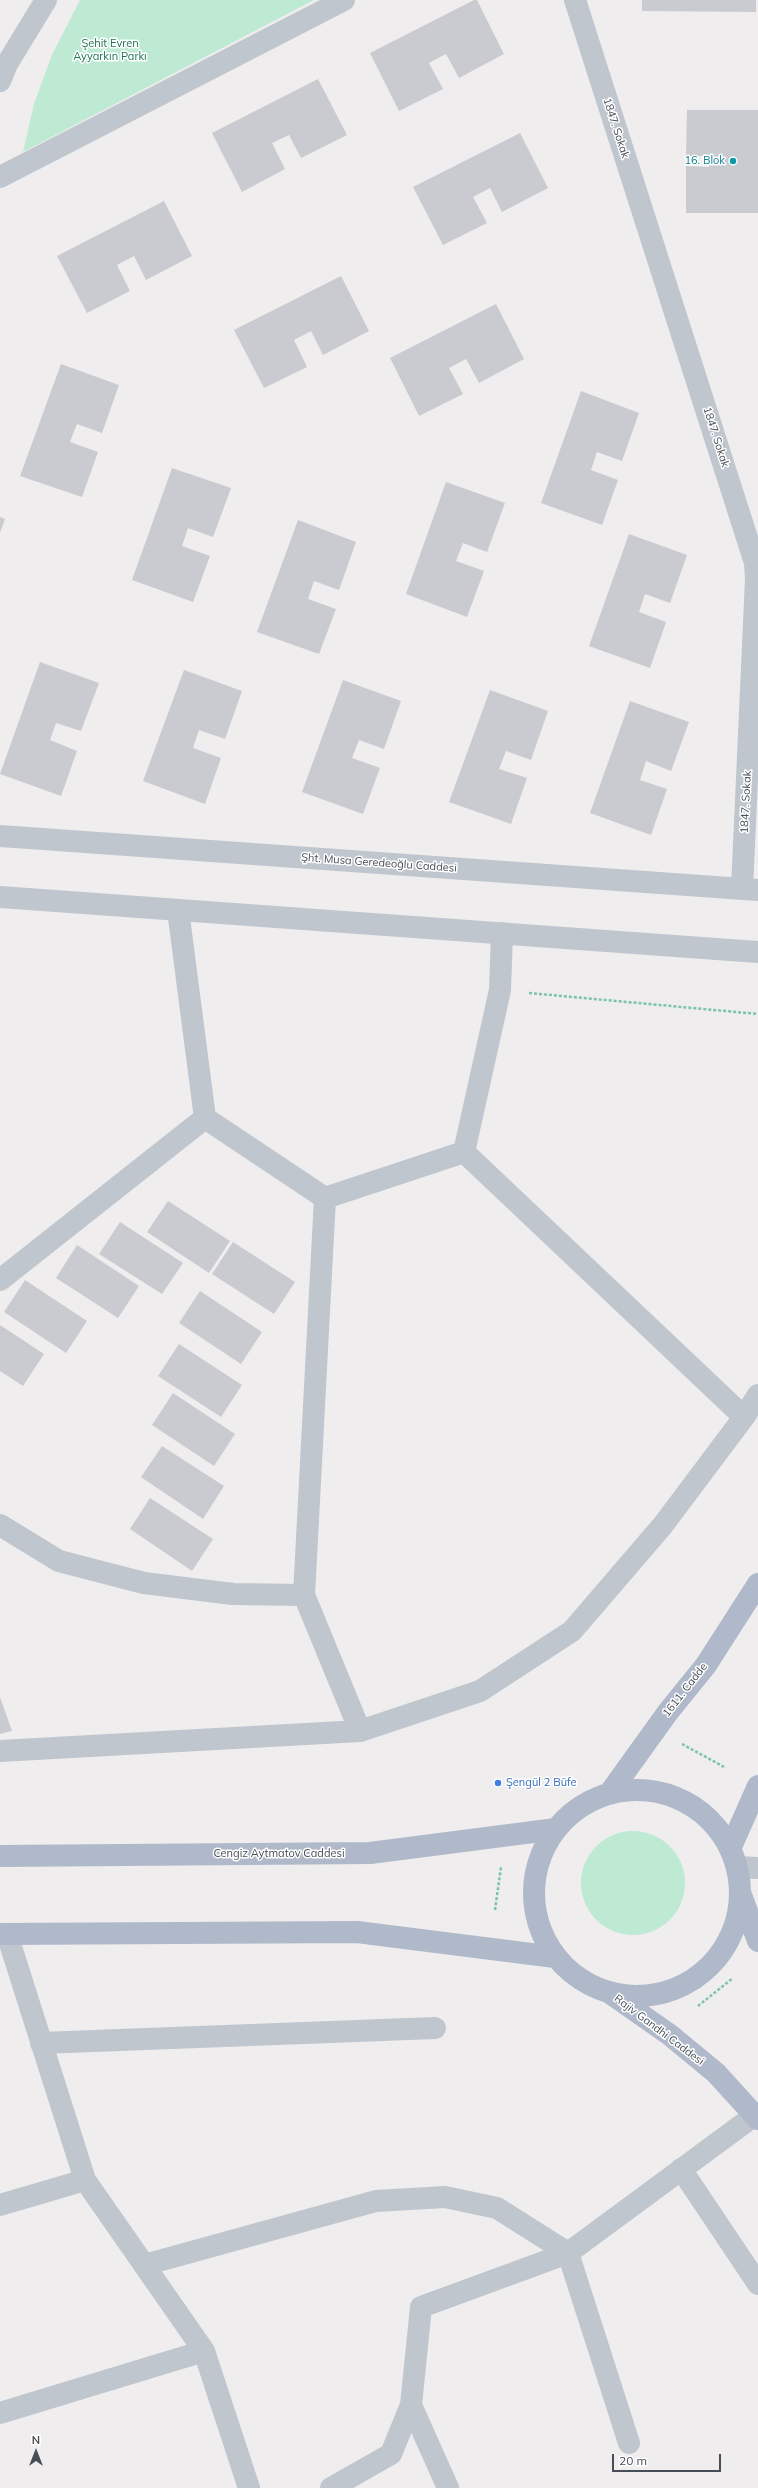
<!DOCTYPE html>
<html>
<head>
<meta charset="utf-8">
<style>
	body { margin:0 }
	#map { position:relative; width:758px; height:2488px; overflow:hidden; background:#efeded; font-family:Mulish,sans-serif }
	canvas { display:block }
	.north { position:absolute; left:16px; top:2432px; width:40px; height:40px; -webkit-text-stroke:3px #fff; paint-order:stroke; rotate:0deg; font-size:11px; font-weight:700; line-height:16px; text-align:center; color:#474e58 }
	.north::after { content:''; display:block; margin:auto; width:14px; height:18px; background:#474e58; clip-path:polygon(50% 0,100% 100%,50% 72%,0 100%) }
	.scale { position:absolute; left:612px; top:2454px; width:109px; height:18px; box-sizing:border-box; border:2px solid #474e58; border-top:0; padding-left:5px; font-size:12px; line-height:14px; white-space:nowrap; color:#474e58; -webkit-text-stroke:3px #fff; paint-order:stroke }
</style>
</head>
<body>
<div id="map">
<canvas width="758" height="2488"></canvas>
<div class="north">N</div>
<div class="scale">20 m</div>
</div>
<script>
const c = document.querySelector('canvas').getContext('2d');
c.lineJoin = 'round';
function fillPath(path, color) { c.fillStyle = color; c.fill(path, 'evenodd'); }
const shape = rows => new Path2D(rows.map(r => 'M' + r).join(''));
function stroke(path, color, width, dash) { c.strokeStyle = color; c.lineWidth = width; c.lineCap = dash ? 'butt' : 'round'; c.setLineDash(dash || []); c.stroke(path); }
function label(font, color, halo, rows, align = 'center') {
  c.font = font + ' Mulish,sans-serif'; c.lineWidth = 3; c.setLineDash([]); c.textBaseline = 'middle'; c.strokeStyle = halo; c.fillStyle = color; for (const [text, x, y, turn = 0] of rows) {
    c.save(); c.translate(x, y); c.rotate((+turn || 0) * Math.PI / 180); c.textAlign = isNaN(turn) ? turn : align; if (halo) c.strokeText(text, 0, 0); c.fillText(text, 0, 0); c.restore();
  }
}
const green = shape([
	[80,0,314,0,23,152,34,104,52,55],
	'581 1883a52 52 0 1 1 104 0a52 52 0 1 1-104 0Z'
]);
const building = shape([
	[474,0,477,0,504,54,459,78,446,54,429,63,443,89,399,111,370,53],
	[642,0,756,0,756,12,642,11],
	[318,79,347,135,301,158,289,135,272,143,285,169,242,192,212,133],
	[687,110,758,110,758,213,686,213,686,166,709,167,709,156,686,156],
	[520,133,548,188,502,212,490,188,473,197,487,223,443,245,413,187],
	[164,201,192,256,146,280,134,256,117,265,130,291,87,313,57,256],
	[341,276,369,331,323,355,311,331,294,340,307,367,264,388,234,330],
	[496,304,524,359,479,383,466,359,449,368,463,394,419,416,390,358],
	[61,364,119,385,102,433,77,424,70,442,98,452,82,497,20,476],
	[581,391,639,413,622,461,597,452,591,470,618,480,602,525,541,503],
	[172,468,231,488,213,537,188,528,182,546,210,556,193,602,132,580],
	[446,482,505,503,487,552,463,543,456,561,484,571,467,617,406,594],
	[0,517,5,519,0,533],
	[298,520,356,542,339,590,314,581,308,599,336,609,319,654,257,632],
	[629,534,687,555,670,603,645,594,639,612,666,622,650,668,589,646],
	[40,662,99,683,81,731,56,723,50,740,77,751,61,796,0,774],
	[184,670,242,691,225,739,199,730,193,748,221,758,205,804,143,781],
	[343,680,401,701,384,749,359,740,352,758,380,768,363,814,302,792],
	[490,690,548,711,531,760,506,751,499,769,527,778,511,824,449,802],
	[630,701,689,722,671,771,646,761,640,780,667,789,651,835,590,813],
	[168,1201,230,1241,209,1273,147,1232],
	[120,1222,183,1263,162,1294,99,1254],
	[233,1242,295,1282,274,1314,212,1274],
	[77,1245,139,1286,118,1318,56,1278],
	[25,1280,87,1321,66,1353,4,1312],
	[200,1291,262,1332,241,1364,179,1323],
	[0,1325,44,1354,23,1386,0,1371],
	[179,1344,242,1385,221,1417,158,1376],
	[173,1393,235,1434,214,1466,152,1425],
	[162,1446,224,1486,203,1519,141,1477],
	[150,1498,213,1539,192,1571,130,1529],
	[0,1697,12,1731,0,1734]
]);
const path = shape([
	[529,993,758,1014],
	[682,1744,726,1768],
	[495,1910,501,1867],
	[698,2006,733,1978]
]);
const minor = shape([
	[575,0,755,563,756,579,742,889],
	[0,81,7,64,46,0],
	[0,177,344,0],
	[0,836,758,890],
	[0,897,758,952],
	[178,910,205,1118,325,1198,464,1152,500,990,502,933],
	[464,1152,744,1417],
	[0,1280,205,1118],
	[0,1525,59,1561,144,1583,233,1594,304,1595,360,1731,480,1691,572,1631,663,1525,744,1417,758,1395],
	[304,1595,325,1198],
	[0,1751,360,1731],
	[737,1867,758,1868],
	[7,1934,85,2180,204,2351,249,2488],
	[41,2043,435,2028],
	[681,2169,758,2284],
	[0,2205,85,2180],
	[144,2265,376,2201,445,2197,497,2208,568,2253,629,2443],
	[411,2405,448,2488],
	[0,2413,204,2351],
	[331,2488,391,2454,411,2405,421,2307,568,2253,755,2115]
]);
const major = shape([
	'534 1893a103 103 0 1 1 206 0a103 103 0 1 1-206 0Z',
	[609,1794,668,1712,706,1665,758,1584],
	[730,1849,758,1786],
	[0,1856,370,1853,556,1829],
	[741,1895,758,1941],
	[0,1934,357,1932,555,1957],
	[610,1993,670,2035,716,2073,758,2119]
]);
const markers = [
	[733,161,4,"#0f9aa8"],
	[498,1783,4,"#3f7fe0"]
];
const parkNames = [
	["Şehit Evren",110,44],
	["Ayyarkın Parkı",110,57]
];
const streetNames = [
	["1847. Sokak",616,128,72],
	["1847. Sokak",716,437,72],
	["1847. Sokak",746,802,-87],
	["Şht. Musa Geredeoğlu Caddesi",379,863,4],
	["1611. Cadde",685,1690,-52],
	["Cengiz Aytmatov Caddesi",279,1854],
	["Rajiv Gandhi Caddesi",659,2030,37]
];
const cultureNames = [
	["16. Blok",725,161]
];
const shopNames = [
	["Şengül 2 Büfe",506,1783]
];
fillPath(green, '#beead4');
fillPath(building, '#cacbd1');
stroke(path, '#7ac4a8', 2.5, [3, 2]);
stroke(minor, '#bfc6ce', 22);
stroke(major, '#afb9c9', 22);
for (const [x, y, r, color] of markers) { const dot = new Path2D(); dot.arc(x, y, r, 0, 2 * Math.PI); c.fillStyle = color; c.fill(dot); stroke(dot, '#fff', 1.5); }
label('11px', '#1f7251', '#fff', parkNames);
label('11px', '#474e58', '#fff', streetNames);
label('11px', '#0d838f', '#fff', cultureNames, 'right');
label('11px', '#366cbe', '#fff', shopNames, 'left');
</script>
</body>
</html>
